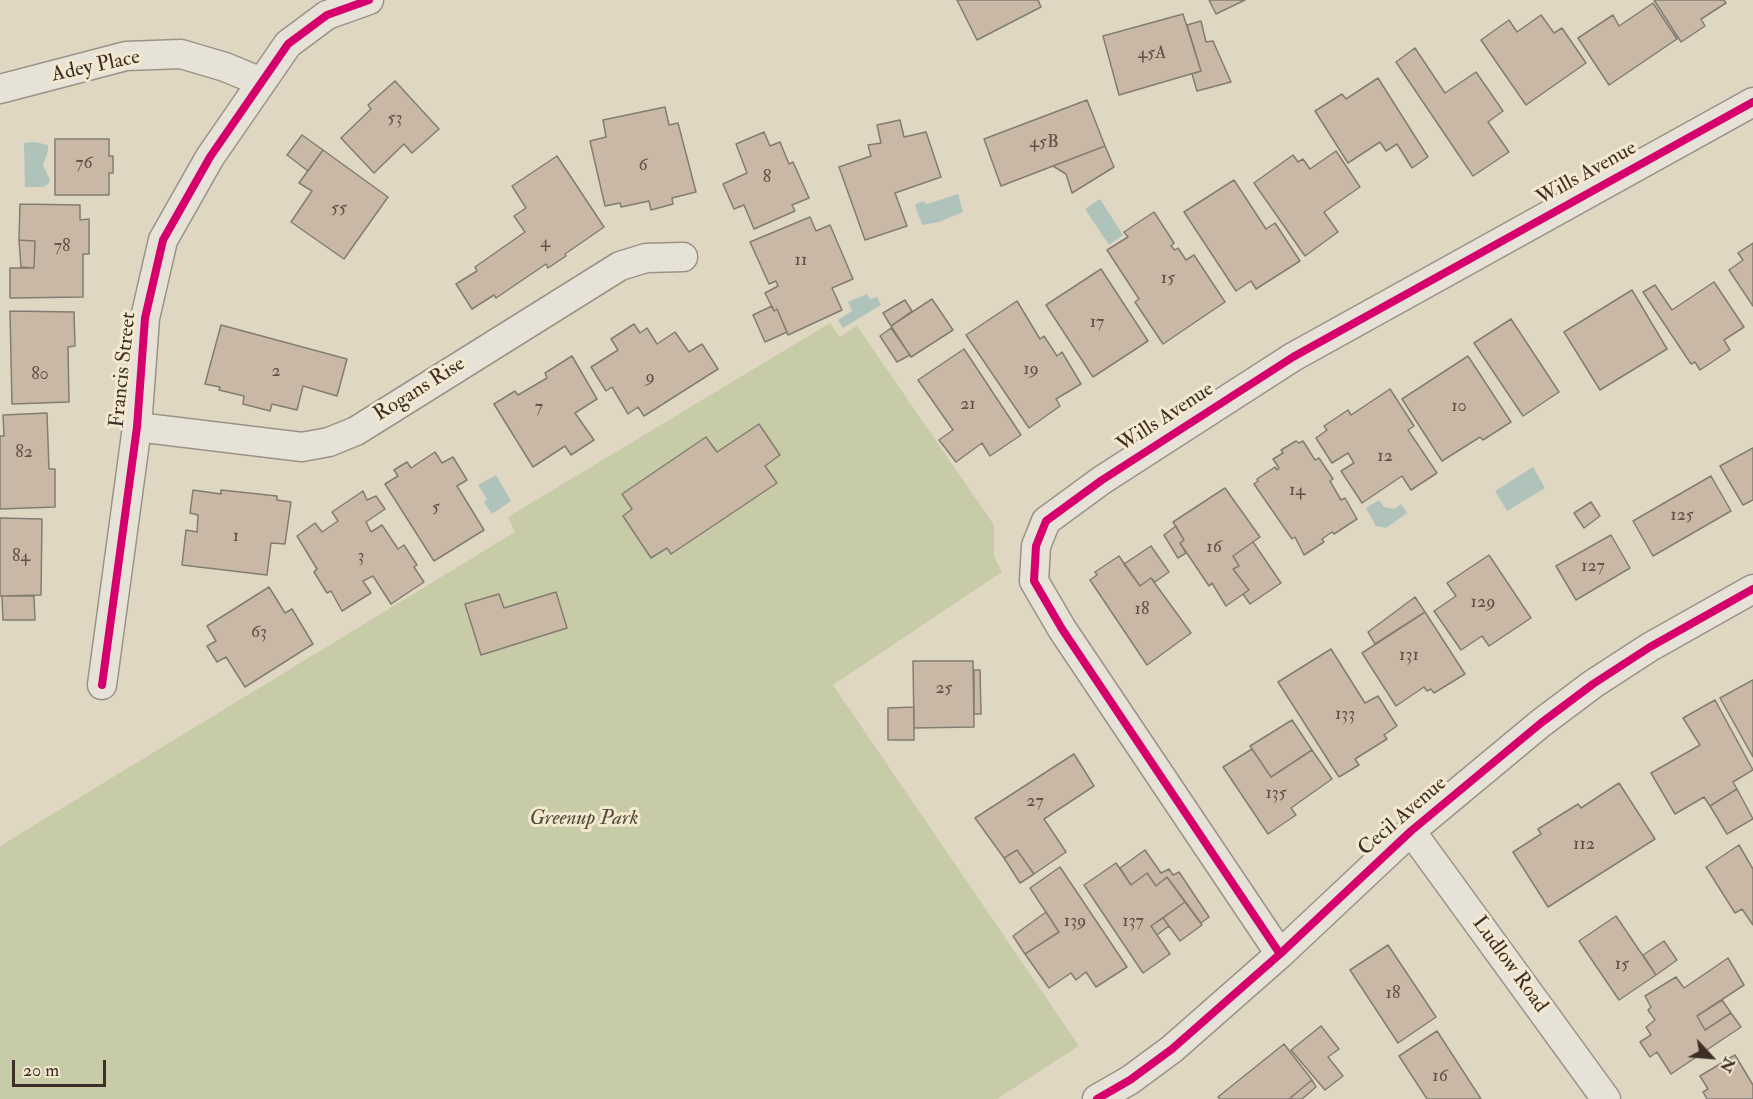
<!DOCTYPE html>
<html>
<head>
<meta charset="utf-8">
<style>
	body { margin:0 }
	#map { position:relative; width:1753px; height:1099px; overflow:hidden; background:#e0d7c3; font-family:"IM FELL Double Pica",serif }
	canvas { display:block }
	.north { position:absolute; left:1681px; top:1027px; width:60px; height:60px; -webkit-text-stroke:4px #f3e8d0; paint-order:stroke; rotate:116deg; font-size:16px; font-weight:700; line-height:24px; text-align:center; color:#3f2e25 }
	.north::after { content:''; display:block; margin:auto; width:21px; height:27px; background:#3f2e25; clip-path:polygon(50% 0,100% 100%,50% 72%,0 100%) }
	.scale { position:absolute; left:12px; top:1060px; width:94px; height:27px; box-sizing:border-box; border:3px solid #3f2e25; border-top:0; padding-left:8px; font-size:18px; line-height:21px; white-space:nowrap; color:#3f2e25; -webkit-text-stroke:4px #f3e8d0; paint-order:stroke }
</style>
</head>
<body>
<div id="map">
<canvas width="1753" height="1099"></canvas>
<div class="north">N</div>
<div class="scale">20 m</div>
</div>
<script>
const c = document.querySelector('canvas').getContext('2d');
c.lineJoin = 'round';
function fillPath(path, color) { c.fillStyle = color; c.fill(path, 'evenodd'); }
const shape = rows => new Path2D(rows.map(r => 'M' + r).join(''));
function stroke(path, color, width, dash) { c.strokeStyle = color; c.lineWidth = width; c.lineCap = dash ? 'butt' : 'round'; c.setLineDash(dash || []); c.stroke(path); }
function label(font, color, halo, rows, align = 'center') {
  c.font = font + ' "IM FELL Double Pica",serif'; c.lineWidth = 6; c.setLineDash([]); c.textBaseline = 'middle'; c.strokeStyle = halo; c.fillStyle = color; for (const [text, x, y, turn = 0] of rows) {
    c.save(); c.translate(x, y); c.rotate((+turn || 0) * Math.PI / 180); c.textAlign = isNaN(turn) ? turn : align; if (halo) c.strokeText(text, 0, 0); c.fillText(text, 0, 0); c.restore();
  }
}
const green = shape([
	[830,323,840,337,857,326,994,525,994,556,1002,572,833,685,1079,1046,997,1099,0,1099,0,846,515,532,508,517]
]);
const water = shape([
	[35,142,48,145,48,151,43,165,50,180,48,184,43,187,25,187,24,143],
	[958,194,963,212,939,222,922,225,915,205,923,201,927,204],
	[1100,199,1123,235,1109,245,1085,209],
	[867,294,870,299,877,297,881,305,843,328,838,320,852,311,848,302],
	[1533,467,1545,488,1507,511,1495,491],
	[496,475,511,501,492,514,484,502,487,499,478,485],
	[1379,500,1384,507,1394,509,1401,504,1407,513,1386,528,1376,526,1366,508]
]);
const building = shape([
	[957,0,1038,0,1041,7,977,40,957,0],
	[1209,0,1245,0,1216,14,1209,0],
	[1654,0,1724,0,1726,3,1701,19,1705,26,1681,42,1654,0],
	[1653,3,1677,39,1609,85,1578,38,1613,15,1619,26,1653,3],
	[1183,14,1201,71,1119,95,1103,36,1183,14],
	[1541,15,1554,33,1562,28,1586,63,1526,105,1481,40,1509,20,1517,32,1541,15],
	[1201,21,1206,42,1213,41,1231,82,1197,91,1192,74,1201,71,1187,25,1201,21],
	[1415,48,1445,93,1476,72,1503,111,1488,122,1509,152,1473,176,1396,62,1415,48],
	[1378,78,1428,157,1412,168,1397,144,1386,151,1380,142,1348,163,1315,111,1342,94,1346,99,1378,78],
	[395,81,439,129,412,153,404,144,374,173,341,138,371,109,368,105,395,81],
	[1087,100,1105,146,1001,186,984,139,1087,100],
	[665,107,669,125,678,123,696,192,672,198,673,204,651,210,649,201,621,207,620,203,605,206,590,141,606,137,603,120,665,107],
	[900,120,904,137,926,132,941,177,895,193,907,226,865,240,839,167,871,156,868,145,881,143,877,125,900,120],
	[764,132,770,146,780,142,789,164,793,162,809,198,792,205,795,211,754,229,744,205,734,209,723,184,747,173,736,144,764,132],
	[302,135,323,150,308,171,287,155,302,135],
	[55,139,109,139,109,156,113,156,113,173,109,173,109,195,55,195,55,139],
	[1105,146,1114,167,1072,193,1066,174,1053,166,1105,146],
	[323,150,388,197,344,259,291,222,312,191,299,183,323,150],
	[1336,151,1360,187,1324,212,1338,232,1305,256,1254,183,1293,155,1298,162,1303,159,1310,169,1336,151],
	[557,156,604,227,565,254,566,256,548,268,546,264,496,298,494,295,472,309,456,284,477,271,475,267,525,232,514,216,526,208,512,186,557,156],
	[1234,180,1266,229,1275,223,1300,261,1256,289,1251,281,1236,291,1184,212,1234,180],
	[20,204,80,205,80,220,89,219,89,254,83,254,83,297,10,298,10,268,34,268,35,241,19,240,20,204],
	[1154,212,1174,243,1171,246,1175,250,1178,248,1186,260,1194,255,1225,302,1163,344,1135,302,1139,299,1107,250,1128,237,1124,232,1154,212],
	[810,217,816,231,830,225,853,279,832,288,842,310,788,335,777,309,774,311,765,293,778,286,776,281,769,284,750,242,810,217],
	[19,240,35,241,34,268,21,267,19,240],
	[1753,243,1753,306,1729,270,1743,260,1738,253,1753,243],
	[1101,269,1148,341,1093,377,1046,305,1101,269],
	[1714,282,1744,327,1724,340,1730,350,1700,370,1695,362,1691,364,1643,292,1655,285,1672,310,1714,282],
	[1632,290,1667,349,1600,390,1564,332,1632,290],
	[932,299,953,330,911,357,891,326,932,299],
	[905,300,912,311,891,326,883,313,905,300],
	[1017,301,1040,339,1044,336,1057,356,1062,352,1081,384,1056,399,1060,406,1029,428,966,335,1017,301],
	[772,306,774,311,777,309,787,332,765,342,753,315,772,306],
	[10,311,74,312,75,346,68,347,69,402,12,404,10,311],
	[1511,319,1559,392,1523,416,1474,343,1511,319],
	[634,324,640,333,647,328,657,344,675,332,689,352,702,344,718,369,644,416,638,407,628,414,612,387,606,391,591,367,618,350,611,339,634,324],
	[221,325,347,359,337,396,303,386,297,410,272,404,270,411,243,404,244,396,219,390,220,387,205,384,221,325],
	[891,328,910,355,897,362,880,336,891,328],
	[964,349,1021,435,990,456,982,443,956,462,939,440,953,430,918,380,964,349],
	[572,356,597,399,575,413,594,440,571,455,565,446,533,467,494,404,515,391,518,395,547,378,545,373,572,356],
	[1468,356,1511,422,1483,440,1480,437,1442,461,1402,399,1468,356],
	[1390,389,1414,426,1408,430,1437,473,1411,490,1402,476,1362,503,1341,471,1354,463,1348,453,1332,463,1316,438,1327,430,1324,426,1348,410,1351,415,1390,389],
	[47,413,49,469,55,469,55,507,0,509,0,436,4,436,3,415,47,413],
	[759,424,780,455,765,466,777,483,671,554,667,548,651,558,623,516,632,509,622,494,706,437,717,452,759,424],
	[1296,441,1299,443,1303,441,1315,460,1319,458,1333,479,1330,481,1341,500,1345,498,1357,519,1334,534,1332,532,1322,539,1324,542,1304,555,1295,537,1292,539,1254,484,1258,481,1257,479,1275,467,1277,470,1279,468,1273,459,1283,453,1281,450,1296,441],
	[1753,448,1753,500,1743,505,1720,466,1753,448],
	[435,452,442,463,453,457,467,480,457,486,484,530,434,561,385,484,398,476,394,470,407,462,411,468,435,452],
	[1711,476,1731,511,1653,556,1633,521,1711,476],
	[1225,488,1260,537,1233,556,1239,566,1233,569,1249,590,1226,606,1212,583,1209,586,1180,543,1184,540,1173,522,1225,488],
	[193,490,221,494,221,490,277,496,277,500,291,502,285,544,271,543,267,575,182,565,186,530,197,532,198,515,190,513,193,490],
	[363,491,367,500,376,496,385,509,366,522,371,532,382,525,398,549,404,545,417,565,414,567,424,582,391,604,373,576,363,581,371,593,342,611,331,591,327,593,314,572,317,569,297,536,315,523,322,532,338,521,332,512,363,491],
	[1591,502,1600,516,1584,528,1574,513,1591,502],
	[0,518,42,519,41,595,0,596,0,518],
	[1176,526,1184,540,1180,543,1186,553,1178,558,1164,535,1176,526],
	[1611,535,1630,568,1576,600,1556,566,1611,535],
	[1253,542,1281,583,1250,604,1243,594,1249,590,1233,569,1239,566,1233,556,1253,542],
	[1151,546,1169,572,1155,582,1151,578,1140,586,1124,564,1151,546],
	[1489,555,1531,618,1489,646,1482,636,1461,650,1434,611,1456,596,1447,583,1489,555],
	[1119,556,1140,586,1151,578,1191,633,1147,665,1090,580,1097,575,1095,572,1119,556],
	[269,587,285,613,292,609,313,644,245,687,226,657,217,662,207,646,216,641,207,626,269,587],
	[556,592,567,628,481,655,465,604,499,594,504,608,556,592],
	[2,596,34,596,35,620,3,620,2,596],
	[1415,597,1425,612,1375,644,1368,632,1415,597],
	[1425,612,1465,674,1434,693,1431,689,1427,691,1424,687,1396,706,1362,653,1425,612],
	[1331,649,1365,703,1378,696,1397,726,1384,735,1387,739,1355,759,1359,765,1339,777,1278,682,1331,649],
	[913,661,973,661,974,727,914,728,913,661],
	[974,670,980,670,981,714,974,714,974,670],
	[1753,680,1753,757,1720,698,1753,680],
	[1715,700,1753,770,1733,782,1737,789,1710,806,1704,797,1675,814,1651,773,1700,745,1683,718,1715,700],
	[914,707,914,740,888,740,888,708,914,707],
	[1292,720,1312,750,1271,777,1250,746,1292,720],
	[1252,749,1271,777,1312,750,1332,779,1291,808,1296,815,1268,834,1223,767,1252,749],
	[1074,754,1094,786,1044,819,1066,852,1034,874,1017,850,1004,858,975,818,1074,754],
	[1619,783,1655,839,1548,907,1513,852,1541,834,1538,829,1578,804,1581,808,1619,783],
	[1737,789,1753,819,1727,834,1710,806,1737,789],
	[1739,845,1753,869,1753,925,1742,909,1735,913,1706,867,1739,845],
	[1017,850,1034,874,1020,883,1004,858,1017,850],
	[1145,850,1161,873,1169,869,1173,875,1179,872,1209,917,1201,923,1167,877,1156,886,1147,873,1131,885,1120,868,1145,850],
	[1116,863,1131,885,1147,873,1156,886,1167,877,1185,902,1151,926,1170,954,1143,973,1084,885,1116,863],
	[1060,867,1127,967,1096,987,1086,972,1076,980,1071,973,1049,988,1025,954,1059,932,1030,888,1060,867],
	[1185,902,1202,925,1180,941,1163,918,1185,902],
	[1046,912,1059,932,1025,954,1013,936,1046,912],
	[1616,916,1656,975,1619,1000,1579,941,1616,916],
	[1163,918,1169,926,1157,935,1151,926,1163,918],
	[1664,941,1677,960,1656,975,1643,955,1664,941],
	[1388,945,1436,1017,1398,1043,1350,970,1388,945],
	[1728,958,1744,985,1697,1016,1705,1030,1731,1013,1741,1027,1671,1074,1657,1052,1650,1057,1640,1042,1651,1035,1646,1027,1655,1020,1648,1010,1651,1007,1645,996,1676,977,1684,988,1728,958],
	[1722,1000,1731,1013,1705,1030,1697,1016,1722,1000],
	[1321,1026,1339,1049,1328,1057,1343,1076,1325,1090,1291,1050,1321,1026],
	[1437,1031,1481,1099,1427,1099,1399,1056,1437,1031],
	[1284,1044,1312,1080,1289,1099,1220,1099,1218,1097,1284,1044],
	[1735,1055,1753,1085,1753,1099,1707,1099,1703,1092,1708,1089,1700,1076,1735,1055],
	[1312,1080,1316,1087,1302,1099,1289,1099,1312,1080]
]);
const street = shape([
	[0,89,126,56,181,54,225,67,261,82],
	[137,427,302,447,329,442,356,431,620,266,646,258,683,257],
	[102,685,137,427,145,318,163,240,210,157,288,44,327,15,369,0],
	[1411,831,1606,1099],
	[1280,954,1062,629,1034,581,1036,546,1046,521,1102,480,1293,357,1753,102],
	[1097,1099,1130,1080,1172,1049,1280,954,1411,831,1541,723,1593,684,1650,647,1753,589]
]);
const cycleway = shape([
	[102,685,137,427,145,318,163,240,210,157,288,44,327,15,369,0],
	[1280,954,1062,629,1034,581,1036,546,1046,521,1102,480,1293,357,1753,102],
	[1097,1099,1130,1080,1172,1049,1280,954,1411,831,1541,723,1593,684,1650,647,1753,589]
]);
const numberNames = [
	["45A",1152,54],
	["53",395,119],
	["45B",1044,143],
	["76",84,164],
	["6",643,166],
	["8",767,178],
	["55",339,209],
	["4",545,243],
	["78",62,247],
	["11",801,261],
	["15",1168,279],
	["17",1097,323],
	["19",1031,370],
	["2",276,372],
	["80",40,375],
	["9",650,378],
	["21",968,405],
	["10",1459,407],
	["7",539,408],
	["82",24,453],
	["12",1385,457],
	["14",1297,491],
	["5",436,508],
	["125",1682,516],
	["1",236,537],
	["16",1214,548],
	["84",21,557],
	["3",361,557],
	["127",1593,567],
	["129",1483,603],
	["18",1142,610],
	["63",259,633],
	["131",1409,656],
	["25",944,689],
	["133",1345,715],
	["135",1276,794],
	["27",1035,802],
	["112",1584,845],
	["139",1075,922],
	["137",1133,922],
	["15",1622,965],
	["18",1393,994],
	["16",1440,1077]
];
const streetNames = [
	["Adey Place",96,67,-12],
	["Wills Avenue",1587,174,-29],
	["Francis Street",124,370,-84],
	["Rogans Rise",420,390,-32],
	["Wills Avenue",1166,418,-33],
	["Cecil Avenue",1403,817,-41],
	["Ludlow Road",1509,965,54]
];
const parkNames = [
	["Greenup Park",584,819]
];
fillPath(green, '#c7cba8');
fillPath(water, '#afc3ba');
fillPath(building, '#c9b8a6');
stroke(building, '#837c70', 1.5);
stroke(street, '#9a9286', 31);
stroke(street, '#e7e2d7', 28);
stroke(cycleway, '#d6006c', 8);
label('18px', '#625045', null, numberNames);
label('21px', '#3f2e25', '#f3e8d0', streetNames);
label('italic 21px', '#564c3b', '#f3e8d0', parkNames);
</script>
</body>
</html>
